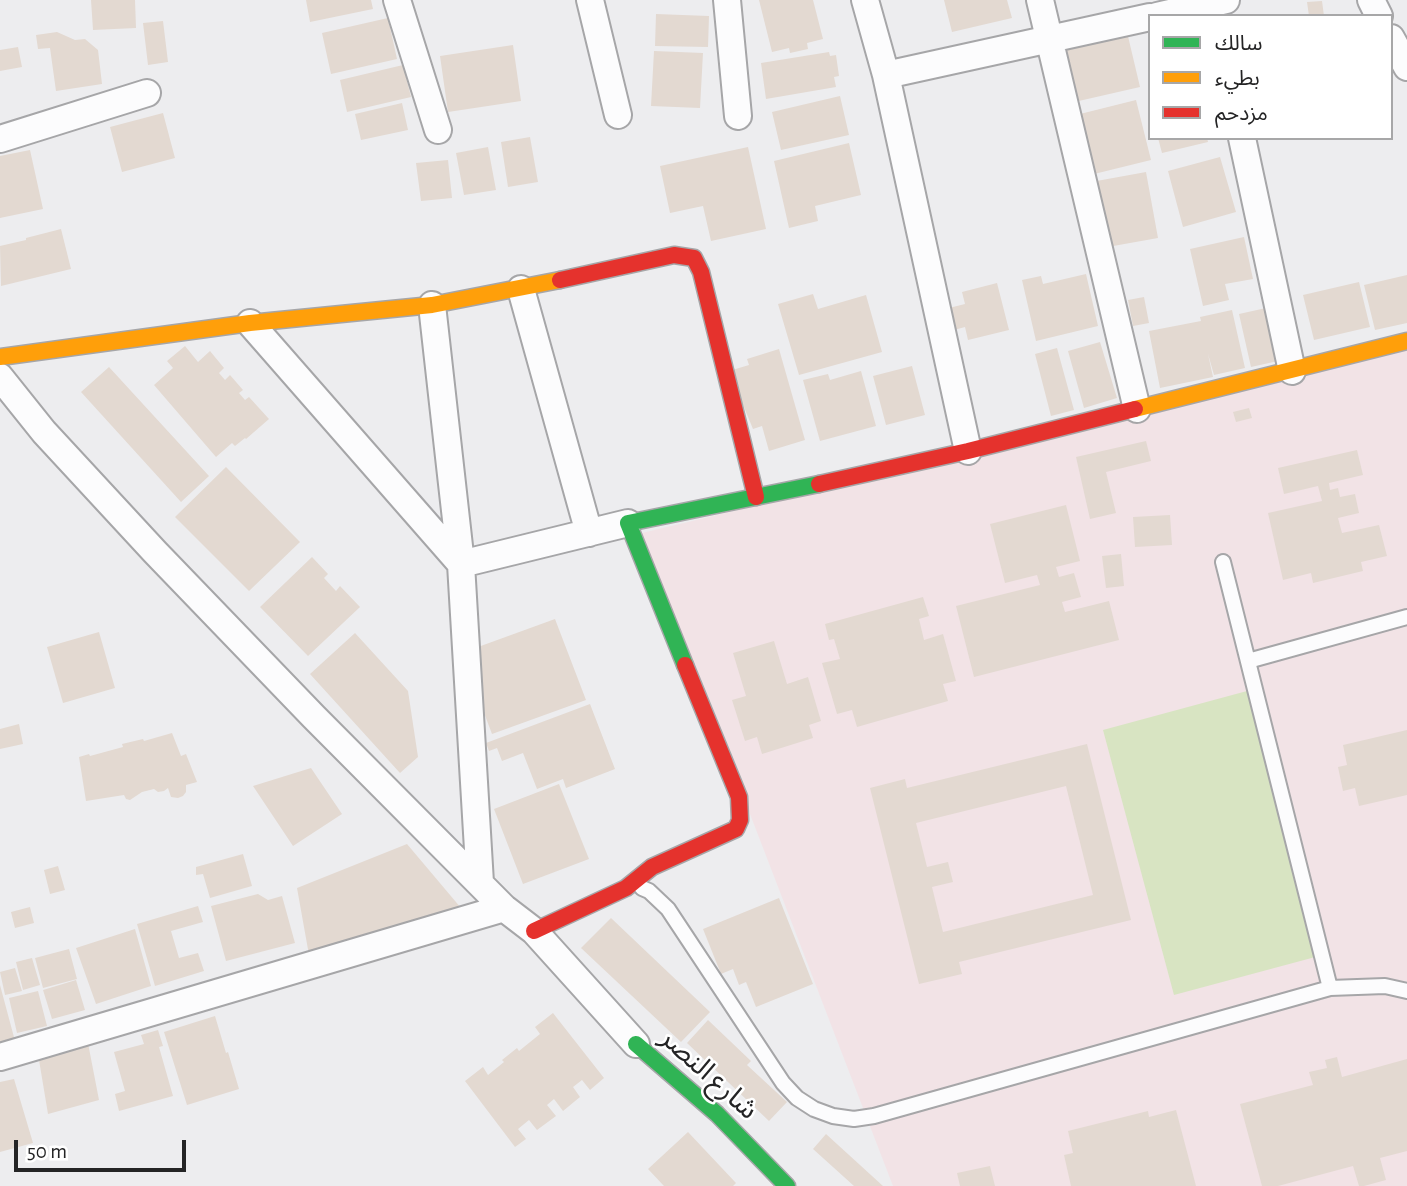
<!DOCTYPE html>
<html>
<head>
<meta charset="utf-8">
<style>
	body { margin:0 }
	#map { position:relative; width:1407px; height:1186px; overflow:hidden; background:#ededef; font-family:"Alegreya Sans","Noto Sans Arabic",sans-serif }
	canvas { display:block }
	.legend { position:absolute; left:1148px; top:14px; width:245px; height:126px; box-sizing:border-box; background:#fff; border:2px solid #a7a7a8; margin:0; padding:9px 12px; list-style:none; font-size:21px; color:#242425 }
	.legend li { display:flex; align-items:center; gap:14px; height:35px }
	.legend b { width:35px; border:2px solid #a7a7a8 }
	.scale { position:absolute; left:14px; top:1140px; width:172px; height:32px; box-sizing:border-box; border:4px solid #242425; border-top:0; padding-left:9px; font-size:21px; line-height:24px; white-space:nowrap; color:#242425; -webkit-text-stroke:5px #fff; paint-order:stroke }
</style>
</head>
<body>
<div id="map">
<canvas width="1407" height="1186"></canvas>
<ul class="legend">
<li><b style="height:9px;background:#30b455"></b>سالك</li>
<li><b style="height:9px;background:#ff9f0a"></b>بطيء</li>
<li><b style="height:9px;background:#e5322d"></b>مزدحم</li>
</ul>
<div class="scale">50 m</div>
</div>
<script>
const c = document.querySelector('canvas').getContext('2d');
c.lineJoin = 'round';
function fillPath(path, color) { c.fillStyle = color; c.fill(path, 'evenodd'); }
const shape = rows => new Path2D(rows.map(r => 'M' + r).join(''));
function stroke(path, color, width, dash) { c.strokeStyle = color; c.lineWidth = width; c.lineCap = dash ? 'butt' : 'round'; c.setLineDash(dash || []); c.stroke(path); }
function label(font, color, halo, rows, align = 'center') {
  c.font = font + ' "Alegreya Sans","Noto Sans Arabic",sans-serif'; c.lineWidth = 5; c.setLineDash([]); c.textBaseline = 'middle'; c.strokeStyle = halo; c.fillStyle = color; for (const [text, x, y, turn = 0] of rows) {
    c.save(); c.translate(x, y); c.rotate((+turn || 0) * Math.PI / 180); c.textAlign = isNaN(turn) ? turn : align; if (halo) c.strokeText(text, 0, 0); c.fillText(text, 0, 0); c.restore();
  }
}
const education = shape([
	[1407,350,1407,1186,893,1186,642,533]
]);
const green = shape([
	[1247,691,1319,956,1174,995,1103,730]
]);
const building = shape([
	[91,0,135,0,136,28,93,30],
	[306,0,371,0,373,9,310,22],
	[759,0,813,0,823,39,807,43,808,49,790,53,789,48,772,52],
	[944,0,1007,0,1012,18,952,32],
	[1322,1,1324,16,1309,16,1307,2],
	[656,14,709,16,708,47,655,46],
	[388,18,397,59,331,74,322,33],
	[163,21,168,62,148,65,143,23],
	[57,32,75,40,85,39,98,50,102,84,56,91,50,48,38,49,36,35],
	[1127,32,1140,87,1070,103,1057,48],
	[513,45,521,101,448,112,440,56],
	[18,47,22,67,0,71,0,50],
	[654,51,703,53,700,108,651,106],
	[829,52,830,56,836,55,839,76,834,77,836,87,766,99,761,63],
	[403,65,411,97,347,112,340,80],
	[840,96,849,135,781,150,772,112],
	[1136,100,1151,160,1086,176,1072,116],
	[402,103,408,130,361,140,355,114],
	[163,113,175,158,122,172,110,127],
	[530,137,538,182,508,187,501,142],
	[1158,138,1207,138,1208,142,1162,153],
	[849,143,861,195,815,206,818,221,789,228,774,161],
	[488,147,496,190,464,195,456,153],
	[748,147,766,229,711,241,703,206,670,213,660,166],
	[30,150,43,209,0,218,0,156],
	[1220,157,1236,212,1183,227,1168,171],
	[448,160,452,198,421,201,416,163],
	[1146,172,1158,238,1102,248,1091,182],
	[61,229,71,269,1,286,0,246,26,240,26,238],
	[1244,237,1253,279,1225,284,1229,300,1203,306,1190,249],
	[1086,274,1098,326,1036,341,1022,280,1041,276,1043,284],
	[1407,275,1407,323,1375,330,1364,285],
	[1359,282,1370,327,1314,340,1303,295],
	[997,283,1009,330,968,340,965,327,954,330,949,308,965,304,962,292],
	[813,294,818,309,866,295,882,352,799,375,778,304],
	[1144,297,1149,323,1133,326,1128,300],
	[1275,306,1287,359,1251,367,1239,314],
	[1232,310,1245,368,1214,375,1208,354,1213,377,1160,388,1149,331,1201,321,1200,317],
	[1100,342,1117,398,1084,408,1068,351],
	[185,346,198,362,210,351,224,368,219,373,225,380,230,375,243,390,239,393,245,400,249,397,269,419,246,439,245,438,235,446,232,443,216,457,154,385,173,368,167,361],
	[1057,348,1074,410,1051,416,1035,354],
	[779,349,805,440,769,451,762,426,753,429,729,371,749,365,747,359],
	[912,366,925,415,886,425,873,376],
	[109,367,209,476,181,502,81,392],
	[861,371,876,426,820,441,803,380,828,374,830,380],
	[1249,408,1252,418,1236,422,1233,412],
	[1146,441,1151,461,1106,472,1116,513,1090,519,1076,457],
	[1357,450,1363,475,1329,483,1330,490,1338,488,1340,497,1355,494,1359,513,1338,518,1342,533,1379,525,1387,556,1361,562,1363,571,1313,583,1311,573,1283,580,1268,513,1322,501,1318,486,1284,494,1278,468],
	[226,467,300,542,249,591,175,517],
	[1066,505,1080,561,1056,567,1059,577,1074,573,1081,597,1062,602,1065,612,1109,601,1119,640,974,677,956,606,1040,585,1037,575,1005,583,990,524],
	[1170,515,1172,545,1135,547,1133,517],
	[1121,554,1124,586,1106,588,1102,556],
	[312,557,328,574,324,578,336,591,340,586,360,607,308,656,260,607],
	[923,597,929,616,919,619,924,640,943,634,956,681,943,684,948,701,857,727,852,710,837,714,822,663,840,659,834,639,829,640,825,624],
	[555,619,586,700,492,734,471,678,478,647],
	[99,632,115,688,63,703,47,647],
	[355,633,408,691,418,757,400,773,310,674],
	[774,641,787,684,808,677,821,721,809,725,813,738,762,754,757,737,745,741,732,700,746,696,733,653],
	[590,704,615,769,566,788,563,779,537,789,523,753,502,761,497,748,489,751,486,743],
	[19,724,23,744,0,749,0,729],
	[1407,730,1407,795,1359,806,1355,788,1343,791,1338,767,1347,765,1343,745],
	[172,733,181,756,186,754,197,782,186,785,186,792,183,796,178,798,171,797,168,788,164,791,158,792,154,789,142,792,130,800,126,799,124,795,86,801,79,757,89,754,90,756,123,747,122,744,143,739,144,741],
	[1087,744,1131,920,959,962,962,974,919,984,870,788,905,779,907,788],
	[1066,786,1093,895,943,932,932,887,953,882,948,862,927,867,916,823],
	[311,768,342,814,293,846,253,786],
	[559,784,589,859,523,884,494,809],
	[407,844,461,908,309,955,297,888],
	[243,854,252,886,210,898,203,874,196,875,196,867],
	[58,866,65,890,50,894,44,870],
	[258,894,268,900,282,896,295,943,226,961,211,906],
	[779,898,813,984,756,1007,746,982,739,985,733,969,721,974,703,929],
	[198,906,203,922,171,931,179,958,198,953,204,971,155,986,137,924],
	[30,907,34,923,15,928,11,912],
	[611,918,710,1012,681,1042,581,948],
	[135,929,151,986,96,1004,76,948],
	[69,949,77,979,43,988,35,958],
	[32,958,40,985,23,990,16,962],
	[15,968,22,991,5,995,0,972],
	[76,980,85,1010,52,1019,43,990],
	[0,985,15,1041,0,1044],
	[38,991,47,1026,17,1033,9,998],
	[553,1013,604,1078,590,1090,582,1080,573,1087,580,1097,563,1111,554,1099,547,1105,556,1116,537,1130,529,1120,518,1129,526,1139,515,1147,465,1081,483,1067,488,1075,504,1062,502,1060,517,1048,519,1051,540,1034,535,1027],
	[215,1016,226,1053,228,1052,239,1089,187,1105,164,1032],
	[708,1020,751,1061,747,1065,787,1102,769,1121,687,1043],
	[158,1030,163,1046,159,1047,173,1096,119,1111,115,1094,125,1091,114,1052,144,1044,141,1035],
	[87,1038,99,1100,48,1114,38,1054],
	[1337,1057,1342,1077,1407,1059,1407,1151,1380,1158,1386,1180,1364,1186,1359,1186,1353,1166,1278,1186,1262,1186,1240,1104,1313,1085,1309,1072,1327,1068,1325,1060],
	[14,1079,33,1143,0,1152,0,1082],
	[1176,1110,1196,1186,1071,1186,1064,1155,1073,1153,1068,1131,1148,1111,1149,1117],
	[688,1132,736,1183,733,1186,664,1186,648,1169],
	[826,1134,883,1186,854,1186,813,1149],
	[990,1166,995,1186,960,1186,957,1173]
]);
const lane = shape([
	[1223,562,1330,988],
	[1248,661,1407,617],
	[638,883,642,888,649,891,668,909,783,1083,797,1098,814,1109,833,1116,854,1119,874,1116,1330,988,1385,986,1407,991]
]);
const street = shape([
	[397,0,438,130],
	[590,0,618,115],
	[727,0,738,116],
	[865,0,886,75],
	[1040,0,1137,409],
	[1371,0,1379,16],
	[1157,16,1226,0],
	[1391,38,1407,67],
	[1242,138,1292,371],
	[0,139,147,93],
	[521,289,589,533],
	[432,305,461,564],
	[250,323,461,564],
	[0,377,44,432,155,552,314,717,504,908,534,931,636,1044],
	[968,451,886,75,1150,17],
	[480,883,461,564,628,523],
	[0,1057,504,908]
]);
const fast = shape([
	[685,665,628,523,819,484],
	[636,1044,717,1114,787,1186]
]);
const slow = shape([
	[0,357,250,323,432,305,560,280],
	[1135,409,1407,341]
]);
const jam = shape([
	[560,280,674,255,694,258,701,272,756,497],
	[819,484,968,451,1135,409],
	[534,931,626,888,652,867,736,829,740,820,739,797,685,665]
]);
const streetNames = [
	["شارع النصر",709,1074,42]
];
fillPath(education, '#f2e3e6');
fillPath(green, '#d8e4c2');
fillPath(building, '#e3d9d1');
stroke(lane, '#a6a6a8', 18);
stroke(street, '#a6a6a8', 30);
stroke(fast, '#a6a6a8', 19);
stroke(slow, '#a6a6a8', 19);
stroke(jam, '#a6a6a8', 19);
stroke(lane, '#fcfcfd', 14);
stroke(street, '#fcfcfd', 26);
stroke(fast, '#30b455', 16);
stroke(slow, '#ff9f0a', 16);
stroke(jam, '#e5322d', 16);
label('28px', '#242425', '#fff', streetNames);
</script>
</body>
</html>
